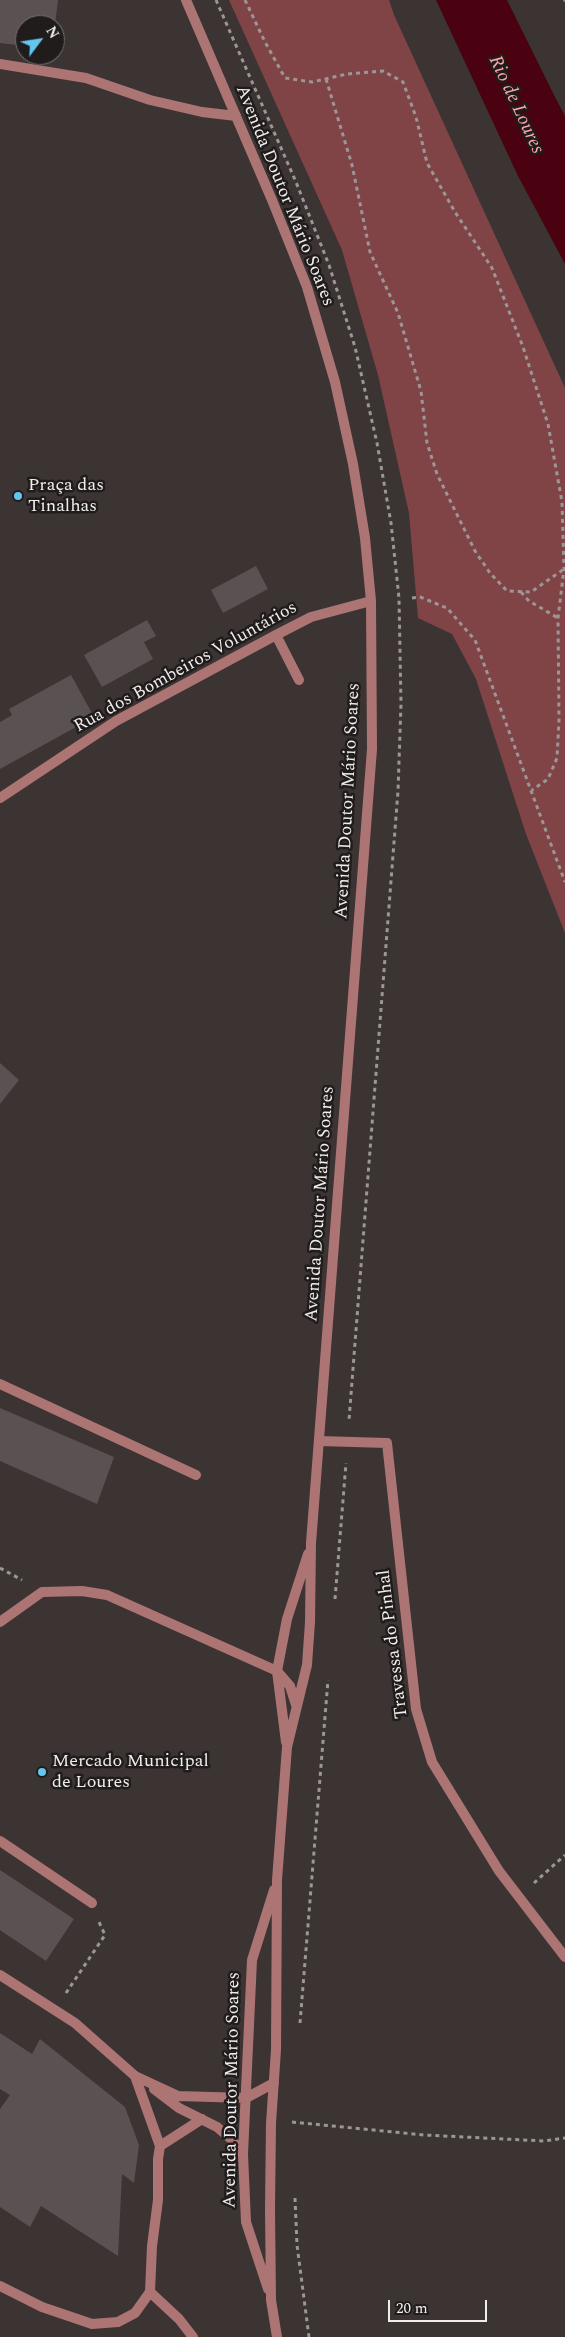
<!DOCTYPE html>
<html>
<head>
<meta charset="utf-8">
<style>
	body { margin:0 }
	#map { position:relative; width:565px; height:2337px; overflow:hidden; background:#3b3433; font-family:Spectral,serif }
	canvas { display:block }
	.north { position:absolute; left:15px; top:15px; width:50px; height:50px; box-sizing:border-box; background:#201c1c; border:1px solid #747070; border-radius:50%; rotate:59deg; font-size:14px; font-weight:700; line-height:20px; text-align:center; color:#f2eded }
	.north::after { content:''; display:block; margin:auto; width:18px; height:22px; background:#64c5ee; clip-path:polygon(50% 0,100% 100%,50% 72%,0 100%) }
	.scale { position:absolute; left:388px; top:2300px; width:99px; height:22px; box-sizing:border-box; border:2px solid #f2eded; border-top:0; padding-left:6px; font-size:15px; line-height:18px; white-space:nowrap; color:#f2eded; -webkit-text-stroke:4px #201c1c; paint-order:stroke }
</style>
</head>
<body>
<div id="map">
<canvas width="565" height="2337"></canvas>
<div class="north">N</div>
<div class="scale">20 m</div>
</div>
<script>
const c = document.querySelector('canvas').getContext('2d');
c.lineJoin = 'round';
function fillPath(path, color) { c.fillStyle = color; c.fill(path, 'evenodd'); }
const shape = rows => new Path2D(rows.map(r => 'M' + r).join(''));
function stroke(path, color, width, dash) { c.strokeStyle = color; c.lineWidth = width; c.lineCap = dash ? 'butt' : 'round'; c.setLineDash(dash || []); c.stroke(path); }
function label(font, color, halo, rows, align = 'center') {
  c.font = font + ' Spectral,serif'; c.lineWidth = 5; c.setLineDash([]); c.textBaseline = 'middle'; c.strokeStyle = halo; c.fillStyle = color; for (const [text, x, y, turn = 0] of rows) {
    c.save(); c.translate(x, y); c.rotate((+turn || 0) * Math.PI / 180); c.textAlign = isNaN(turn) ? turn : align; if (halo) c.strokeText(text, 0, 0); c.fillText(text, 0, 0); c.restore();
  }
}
const green = shape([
	[229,0,389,0,394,15,565,388,565,933,526,834,476,679,452,634,418,618,409,513,378,375,342,250]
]);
const water = shape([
	[436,0,507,0,556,99,565,116,565,264,518,176]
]);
const building = shape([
	[0,0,58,0,55,25,25,25,25,46,0,43],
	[256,566,268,589,223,613,211,590],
	[147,620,156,636,144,642,153,659,102,687,84,655],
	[71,675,94,717,0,769,0,722,12,715,9,709],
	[0,1063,19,1080,0,1104],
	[0,1408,114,1457,97,1504,0,1461],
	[0,1870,74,1919,46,1961,0,1930],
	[0,2033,32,2054,40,2039,125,2107,139,2145,134,2183,122,2174,118,2256,41,2206,30,2227,0,2207,0,2109,10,2095,0,2089]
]);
const path = shape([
	[216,0,296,182,329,265,355,347,377,443,391,523,399,598,401,704,398,791,349,1420],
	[245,0,265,42,285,78,312,82,347,74,383,71,403,82,416,117,427,163,455,212,492,268,523,347,548,424,562,502,564,569,558,618,559,720,557,758,548,779,532,790],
	[564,0,565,1],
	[326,79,352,165,370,252,398,313,421,391,427,443,437,474,475,551,490,573,507,591,531,592,564,569],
	[521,592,529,601,558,618],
	[412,598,420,597,447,608,475,640,565,882],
	[0,1568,22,1580],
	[335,1599,346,1463],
	[534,1883,565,1855],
	[66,1993,105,1935,99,1922],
	[300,2023,328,1680],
	[292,2122,424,2135,544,2141,565,2138],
	[295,2198,297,2245,309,2337]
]);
const service = shape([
	[150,2292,179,2319,193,2337]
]);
const minor = shape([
	[0,64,86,78,150,100,202,112,236,116],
	[276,635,299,680],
	[0,798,116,721,276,635,311,617,371,601],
	[0,1384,196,1475],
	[319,1441,387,1443,416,1709,432,1762,499,1871,565,1957],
	[0,1622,42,1592,82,1591,107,1595,277,1671],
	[0,1841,92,1903],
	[0,1975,75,2023,135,2076,160,2146,158,2159,158,2200,152,2246,150,2292,135,2313,118,2322,92,2324,42,2307,0,2286]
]);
const tertiary = shape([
	[186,0,272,200,307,287,335,382,353,464,365,538,371,601,372,749,311,1543,310,1622,307,1665,287,1747,277,1880,276,2050,271,2123,270,2210,271,2300,277,2337],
	[277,1671,290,1686,296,1705],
	[286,1742,277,1671,287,1619,308,1554],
	[135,2076,178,2096,246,2098,274,2083],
	[154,2089,179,2108,217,2127,231,2139,243,2154],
	[160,2146,202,2119],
	[268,2289,246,2222,243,2154,252,1960,274,1890]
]);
const markers = [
	[18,496,5,"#64c5ee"],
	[42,1772,5,"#64c5ee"]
];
const streetNames = [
	["Avenida Doutor Mário Soares",284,196,68],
	["Rua dos Bombeiros Voluntários",186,668,-29],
	["Avenida Doutor Mário Soares",349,801,-87],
	["Avenida Doutor Mário Soares",321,1204,-86],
	["Travessa do Pinhal",394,1644,-97],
	["Avenida Doutor Mário Soares",233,2090,-89]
];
const poiNames = [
	["Praça das",28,486],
	["Tinalhas",28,507],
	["Mercado Municipal",52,1762],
	["de Loures",52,1783]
];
const waterNames = [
	["Rio de Loures",515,105,65]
];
fillPath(green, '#804446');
fillPath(water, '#4a0210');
fillPath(building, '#5a5252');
stroke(path, '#9c9696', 3, [4, 4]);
stroke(service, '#ad7474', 10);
stroke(minor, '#ad7474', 10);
stroke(tertiary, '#ad7474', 10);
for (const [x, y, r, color] of markers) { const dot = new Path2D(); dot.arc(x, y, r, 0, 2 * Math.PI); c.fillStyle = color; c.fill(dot); stroke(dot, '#201c1c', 2); }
label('18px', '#f2eded', '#201c1c', streetNames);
label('18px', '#f2eded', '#201c1c', poiNames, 'left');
label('italic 19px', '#fea6a7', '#201c1c', waterNames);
</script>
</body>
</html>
